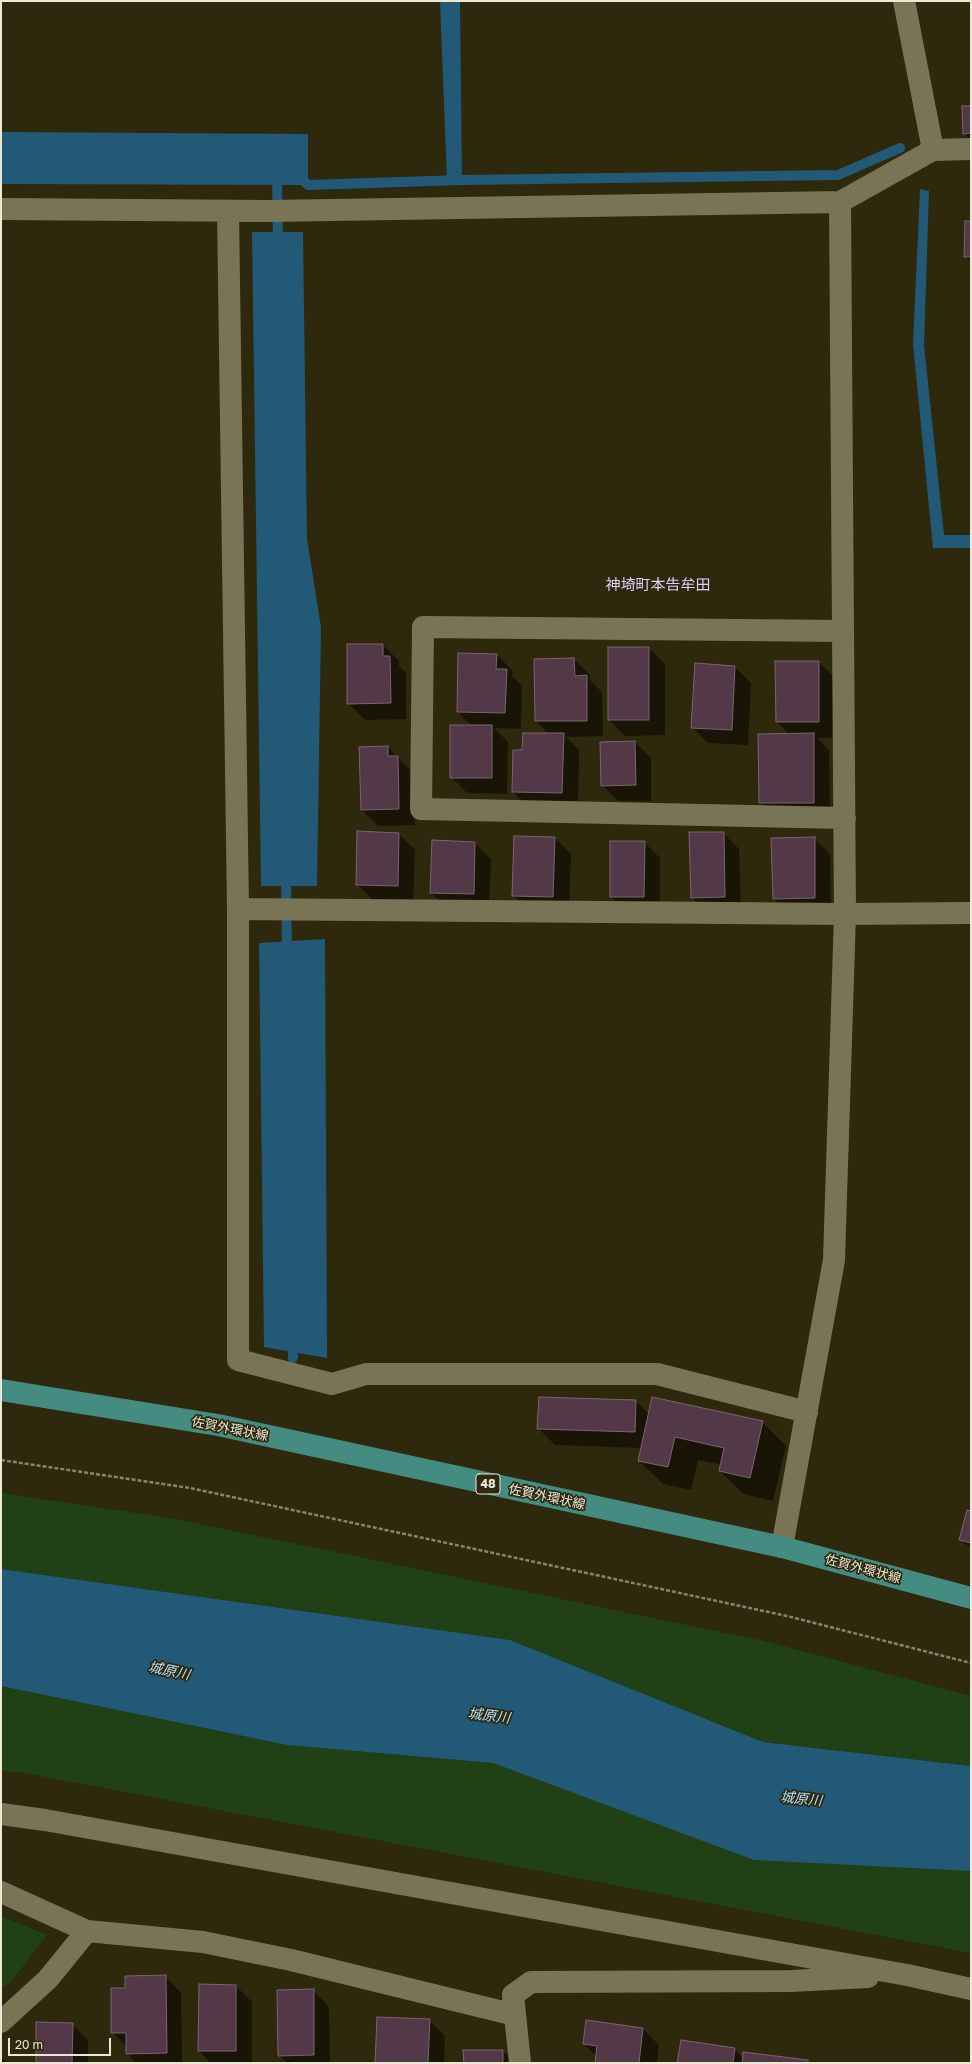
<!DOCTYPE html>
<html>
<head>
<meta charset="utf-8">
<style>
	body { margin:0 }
	#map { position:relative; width:972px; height:2064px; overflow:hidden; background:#2e280d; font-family:"Golos Text",sans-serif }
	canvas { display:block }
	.frame { position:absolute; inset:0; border:2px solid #ebe8d8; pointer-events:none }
	.scale { position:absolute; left:8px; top:2038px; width:103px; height:18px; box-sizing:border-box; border:2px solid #ebe8d8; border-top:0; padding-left:5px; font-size:12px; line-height:14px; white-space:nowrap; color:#ebe8d8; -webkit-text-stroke:3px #2e280d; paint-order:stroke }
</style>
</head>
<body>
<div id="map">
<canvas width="972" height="2064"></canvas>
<div class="frame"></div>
<div class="scale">20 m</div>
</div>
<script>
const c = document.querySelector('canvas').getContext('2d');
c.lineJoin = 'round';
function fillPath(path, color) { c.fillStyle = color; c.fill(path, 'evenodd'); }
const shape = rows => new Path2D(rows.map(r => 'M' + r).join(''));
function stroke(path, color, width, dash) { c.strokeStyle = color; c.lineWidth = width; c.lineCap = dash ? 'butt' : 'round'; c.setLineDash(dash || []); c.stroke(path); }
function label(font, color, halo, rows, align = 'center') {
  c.font = font + ' "Golos Text","Noto Sans JP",sans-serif'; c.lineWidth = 3.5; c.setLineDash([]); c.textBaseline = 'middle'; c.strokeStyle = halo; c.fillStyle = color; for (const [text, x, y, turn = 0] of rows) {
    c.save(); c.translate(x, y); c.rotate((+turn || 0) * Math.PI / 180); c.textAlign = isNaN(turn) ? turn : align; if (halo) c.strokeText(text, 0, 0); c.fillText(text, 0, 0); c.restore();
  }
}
const green = shape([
	[1,1493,176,1519,764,1641,971,1696,971,1766,763,1742,510,1640,1,1569],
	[1,1686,287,1745,493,1763,754,1860,967,1870,971,1871,971,1953,25,1773,1,1771],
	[1,1916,47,1935,10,1983,1,1988]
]);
const water = shape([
	[440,1,460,1,462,180,447,181],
	[1,132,308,134,308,185,1,184],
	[920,189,929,191,924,345,944,535,971,535,971,548,933,548,913,344],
	[252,232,303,232,307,539,321,627,317,886,261,886],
	[325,939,327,1358,264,1347,259,943],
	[1,1569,510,1640,763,1742,971,1766,971,1871,754,1860,493,1763,287,1745,1,1686]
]);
const shadow = shape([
	[971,107,971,140,964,133],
	[971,222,971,262,965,256],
	[383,645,399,661,399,666,406,673,406,719,365,720,348,703],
	[649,648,665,664,665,735,625,736,609,720],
	[497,655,513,671,512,676,522,686,521,729,494,728,508,742,507,794,467,793,451,777,472,726,458,712],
	[574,659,590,675,590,680,602,692,603,736,566,737,579,750,578,809,529,808,513,792,523,751,549,734,536,721],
	[819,662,835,678,835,738,817,738,829,750,830,818,776,819,760,803,759,735,789,734,777,722],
	[735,667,751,683,748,745,708,743,692,727],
	[635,742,651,758,651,801,618,801,602,785],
	[388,747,413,773,415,825,378,826,362,810],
	[690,833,723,833,739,849,741,913,708,914,692,898],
	[399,834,415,850,413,902,373,900,357,884],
	[555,838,571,854,569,913,529,911,513,895],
	[814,838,830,854,831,914,790,915,774,899],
	[644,842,660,858,660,913,627,913,611,897],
	[475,843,491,859,489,910,448,909,431,893],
	[636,1401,649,1415,762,1422,786,1446,773,1501,744,1494,720,1471,722,1465,698,1460,691,1490,663,1484,639,1461,642,1448,555,1445,538,1428],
	[971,1512,971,1548,960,1540],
	[165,1976,181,1993,182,2063,136,2063,127,2053,127,2047,112,2032,126,1989],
	[236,1986,252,2002,252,2063,211,2063,199,2051],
	[313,1990,329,2007,330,2063,287,2063,279,2055],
	[429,2020,445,2036,444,2063,377,2063],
	[72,2024,88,2040,88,2063,37,2063],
	[643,2029,659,2045,657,2063,596,2063,597,2057,584,2044],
	[734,2049,743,2058,808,2061,809,2063,678,2063],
	[503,2051,515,2063,465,2063],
	[1,2057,7,2063,1,2063]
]);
const stream = shape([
	[277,173,278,245],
	[299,177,308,185,462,180,838,175,900,148],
	[286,873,287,955],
	[292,1338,293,1358]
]);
const building = shape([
	[962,106,971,106,971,133,963,134,962,106],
	[965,221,971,221,971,257,964,257,965,221],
	[347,644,383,644,383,656,390,656,391,703,347,704,347,644],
	[608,647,649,647,649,720,608,720,608,647],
	[458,653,497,654,496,669,507,669,505,713,457,712,458,653],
	[574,658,575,676,587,675,587,721,535,721,534,659,574,658],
	[775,661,819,661,819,722,776,722,775,661],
	[695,663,735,666,732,730,691,728,695,663],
	[450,725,492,725,492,778,450,778,450,725],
	[523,733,564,733,562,793,512,792,513,750,522,750,523,733],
	[814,733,814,803,759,803,758,734,814,733],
	[635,741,636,785,601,786,600,742,635,741],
	[388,746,388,756,398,756,399,809,361,810,359,747,388,746],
	[357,831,399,833,398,886,356,885,357,831],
	[689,832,724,832,725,897,691,898,689,832],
	[514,836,555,837,553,897,512,896,514,836],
	[815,837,815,898,773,899,771,838,815,837],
	[432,840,475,842,474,894,430,893,432,840],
	[610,841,645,841,644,897,610,897,610,841],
	[539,1397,636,1400,635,1432,537,1429,539,1397],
	[652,1397,763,1421,750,1478,719,1471,724,1448,675,1437,668,1467,638,1461,652,1397],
	[967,1510,971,1511,971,1543,959,1540,967,1510],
	[166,1975,167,2053,126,2054,126,2033,111,2033,111,1988,125,1988,125,1976,166,1975],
	[199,1984,236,1985,236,2051,198,2051,199,1984],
	[314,1989,314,2055,278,2056,277,1990,314,1989],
	[377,2017,430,2019,428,2063,375,2063,377,2017],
	[586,2020,643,2028,639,2063,595,2063,597,2046,583,2044,586,2020],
	[36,2022,73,2023,72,2063,36,2063,36,2022],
	[681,2040,735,2048,733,2063,677,2063,681,2040],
	[463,2050,503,2050,503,2063,464,2063,463,2050],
	[743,2052,808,2060,808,2063,742,2063,743,2052]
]);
const path = shape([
	[1,1460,190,1488,787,1616,971,1663]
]);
const street = shape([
	[904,1,933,150],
	[1,209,268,211,840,202,933,150,971,149],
	[228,211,238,909,238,1360,332,1384,366,1374,657,1374,807,1412],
	[843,631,423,627,421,809,845,818],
	[238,909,845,914,971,913],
	[782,1547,834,1260,845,914,840,202],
	[1,1814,45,1820,907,1975,971,1989],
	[1,1892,87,1931],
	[1,2022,48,1979,87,1931,203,1942,291,1960,515,2015],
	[520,2063,513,1995,531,1982,791,1981,868,1977]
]);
const primary = shape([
	[1,1390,218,1425,782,1547,971,1598]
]);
const shields = [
	[488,1484,24]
];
const shieldNames = [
	["48",488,1484]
];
const streetNames = [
	["佐賀外環状線",230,1429,11],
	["佐賀外環状線",547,1497,12],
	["佐賀外環状線",863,1569,15]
];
const waterNames = [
	["城原川",169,1671,12],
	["城原川",489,1716,7],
	["城原川",801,1799,6]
];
const quarterNames = [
	["神埼町本告牟田",658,585]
];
fillPath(green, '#1f4115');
fillPath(water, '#225977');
fillPath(shadow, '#0007');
stroke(stream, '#225977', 10);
fillPath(building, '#533947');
stroke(building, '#7f6271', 1);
stroke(path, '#88836d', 2.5, [4, 2]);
stroke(street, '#7a7457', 22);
stroke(primary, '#448c82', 22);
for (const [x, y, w] of shields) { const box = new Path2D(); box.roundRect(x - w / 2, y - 10, w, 20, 3); c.fillStyle = '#2e280d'; c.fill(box); stroke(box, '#ebe8d8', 1); }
label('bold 12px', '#ebe8d8', null, shieldNames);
label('13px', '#ebe8d8', '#2e280d', streetNames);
label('italic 14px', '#b2e0fd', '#2e280d', waterNames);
label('15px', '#dfccf6', '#2e280d', quarterNames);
</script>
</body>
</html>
